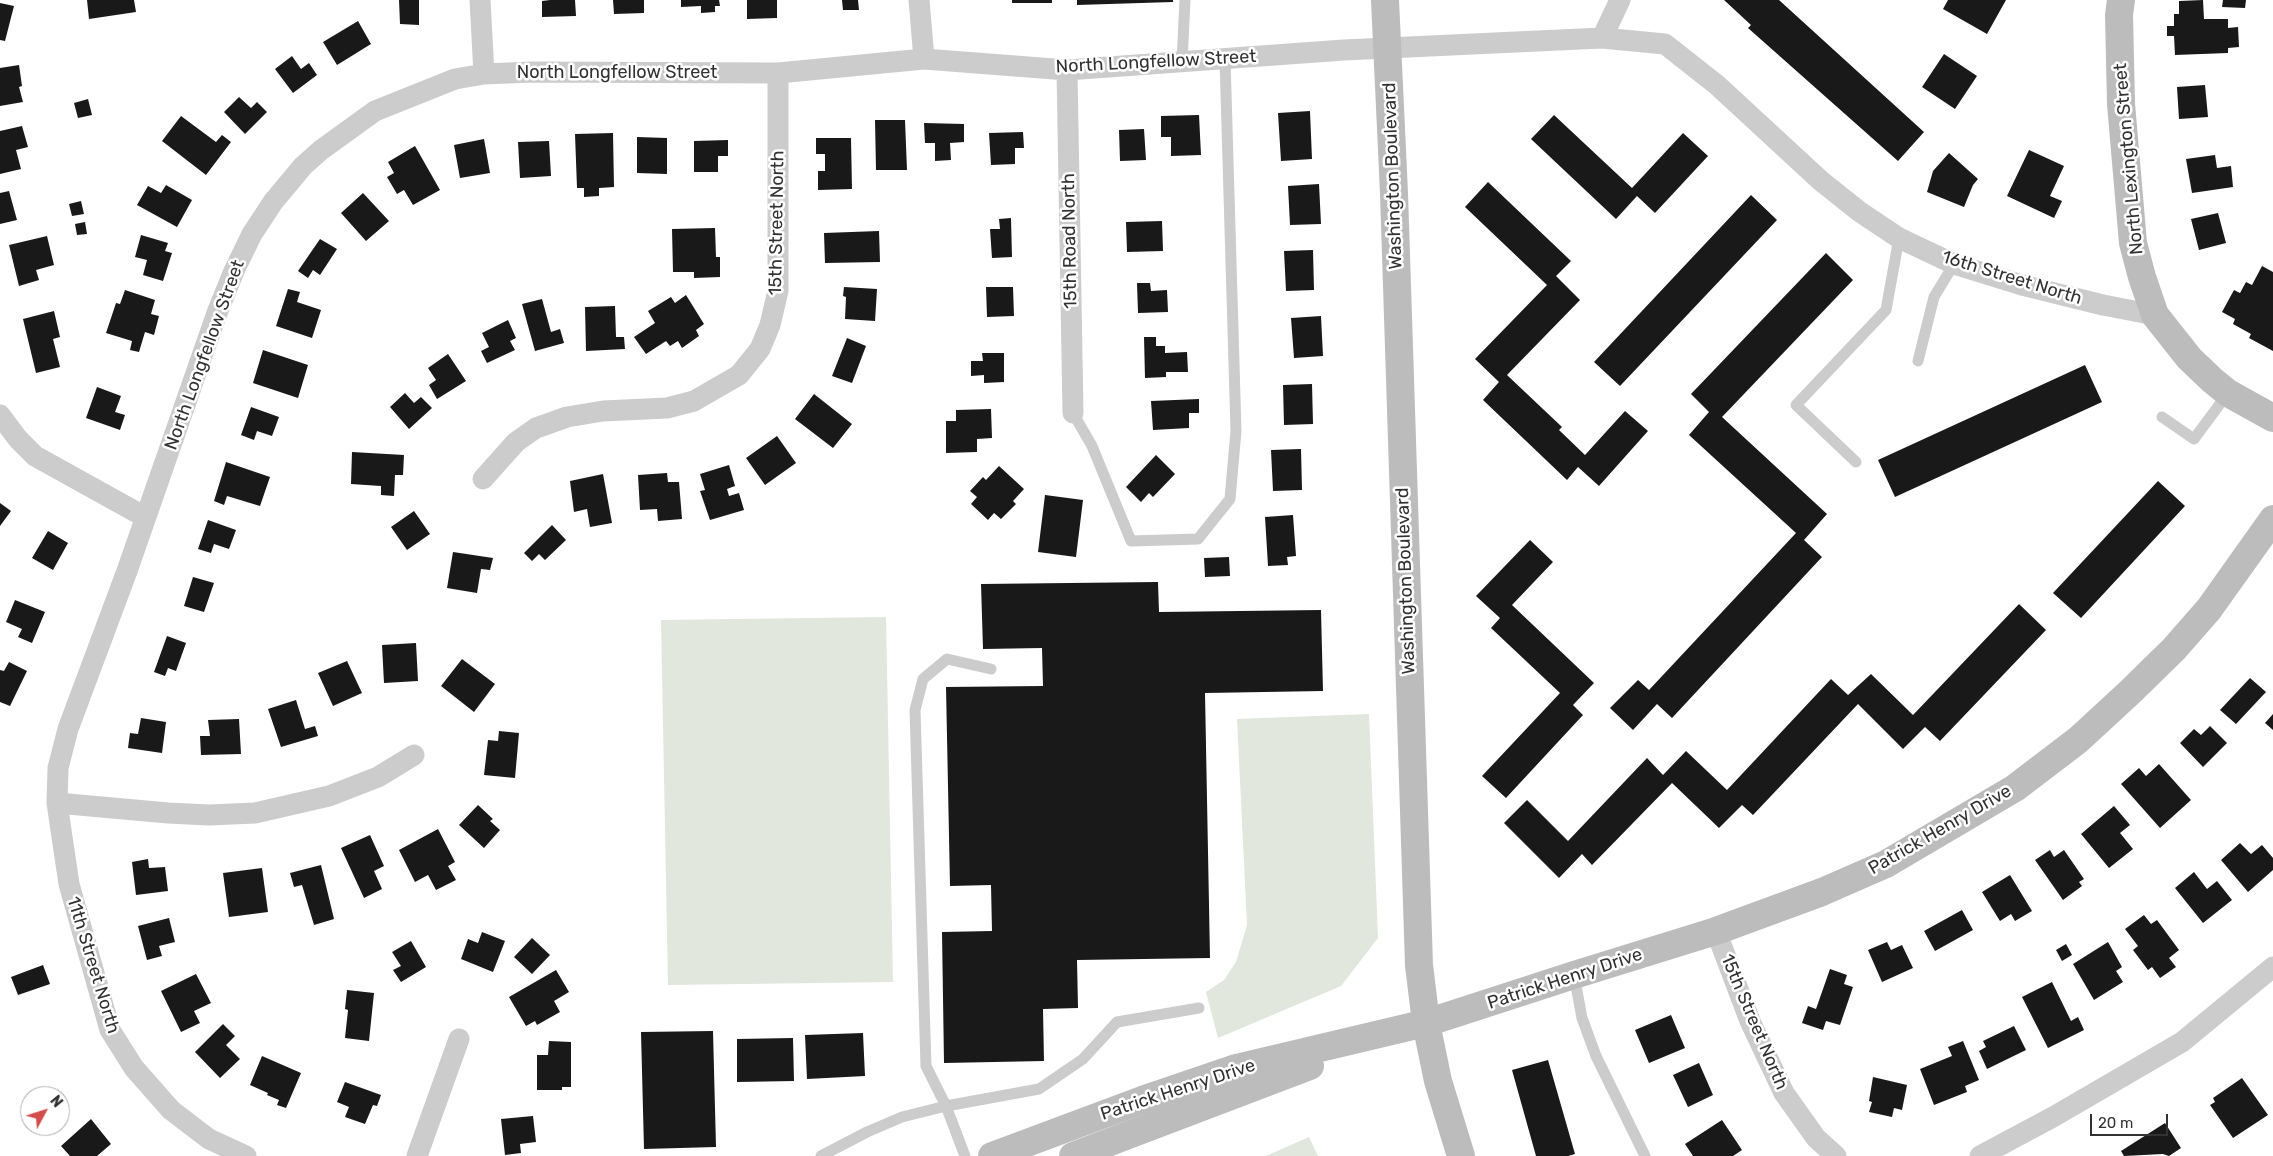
<!DOCTYPE html>
<html>
<head>
<meta charset="utf-8">
<style>
	body { margin:0 }
	#map { position:relative; width:2273px; height:1156px; overflow:hidden; background:#fff; font-family:Rubik,sans-serif }
	canvas { display:block }
	.north { position:absolute; left:20px; top:1086px; width:50px; height:50px; box-sizing:border-box; background:#fff; border:1px solid #adadad; border-radius:50%; rotate:50deg; font-size:14px; font-weight:700; line-height:20px; text-align:center; color:#323232 }
	.north::after { content:''; display:block; margin:auto; width:18px; height:22px; background:#d14e4b; clip-path:polygon(50% 0,100% 100%,50% 72%,0 100%) }
	.scale { position:absolute; left:2090px; top:1114px; width:78px; height:22px; box-sizing:border-box; border:2px solid #323232; border-top:0; padding-left:6px; font-size:15px; line-height:18px; white-space:nowrap; color:#323232; -webkit-text-stroke:4px #fff; paint-order:stroke }
</style>
</head>
<body>
<div id="map">
<canvas width="2273" height="1156"></canvas>
<div class="north">N</div>
<div class="scale">20 m</div>
</div>
<script>
const c = document.querySelector('canvas').getContext('2d');
c.lineJoin = 'round';
function fillPath(path, color) { c.fillStyle = color; c.fill(path, 'evenodd'); }
const shape = rows => new Path2D(rows.map(r => 'M' + r).join(''));
function stroke(path, color, width, dash) { c.strokeStyle = color; c.lineWidth = width; c.lineCap = dash ? 'butt' : 'round'; c.setLineDash(dash || []); c.stroke(path); }
function label(font, color, halo, rows, align = 'center') {
  c.font = font + ' Rubik,sans-serif'; c.lineWidth = 5; c.setLineDash([]); c.textBaseline = 'middle'; c.strokeStyle = halo; c.fillStyle = color; for (const [text, x, y, turn = 0] of rows) {
    c.save(); c.translate(x, y); c.rotate((+turn || 0) * Math.PI / 180); c.textAlign = isNaN(turn) ? turn : align; if (halo) c.strokeText(text, 0, 0); c.fillText(text, 0, 0); c.restore();
  }
}
const green = shape([
	[886,617,893,982,668,985,661,620],
	[1369,714,1378,938,1341,986,1218,1038,1206,992,1224,980,1236,962,1247,925,1237,719],
	[1309,1137,1318,1156,1266,1156]
]);
const building = shape([
	[87,0,134,0,136,12,89,19],
	[399,0,419,0,419,25,400,24],
	[550,0,575,0,576,16,542,17,542,1],
	[613,0,644,0,644,13,614,14],
	[681,0,719,0,720,6,715,6,715,12,701,13,701,6,681,7],
	[747,0,777,0,777,18,747,19],
	[842,0,858,0,859,10,843,10],
	[1012,0,1052,0,1052,3,1012,3],
	[1077,0,1173,0,1173,2,1077,5],
	[1724,0,1779,0,1924,132,1898,161,1748,28,1751,25],
	[1948,0,2006,0,1987,34,1943,9],
	[2203,0,2204,19,2228,19,2228,28,2238,27,2239,47,2228,48,2228,53,2175,55,2174,36,2167,36,2167,26,2174,26,2174,14,2179,14,2179,1],
	[2223,0,2246,0,2245,8,2222,7],
	[0,3,14,6,5,41,0,40],
	[358,21,371,44,337,65,323,42],
	[1944,54,1977,76,1955,109,1922,87],
	[292,56,301,69,309,63,317,75,293,93,275,69],
	[19,65,22,86,19,87,23,102,0,106,0,68],
	[2205,85,2208,117,2179,119,2177,87],
	[239,97,251,108,257,102,267,112,245,134,224,112],
	[88,99,92,115,78,118,74,103],
	[1310,111,1312,159,1281,161,1278,113],
	[1199,115,1201,155,1171,156,1171,137,1161,137,1161,116],
	[1554,115,1632,188,1683,133,1708,156,1655,213,1637,196,1616,219,1531,139],
	[181,116,216,142,222,135,231,142,206,175,162,141],
	[875,120,905,120,907,170,876,170],
	[924,123,964,124,964,142,950,143,951,160,935,161,935,143,925,143],
	[22,126,28,147,16,150,21,169,0,174,0,131],
	[1144,129,1146,160,1120,161,1119,130],
	[1023,132,1024,148,1015,148,1015,164,991,165,989,133],
	[613,133,614,187,599,188,599,196,584,197,584,188,577,188,575,134],
	[637,137,667,138,667,174,637,173],
	[816,138,851,138,852,189,818,190,818,171,825,171,825,154,816,154],
	[484,139,490,173,460,178,454,145],
	[728,140,728,156,718,156,718,172,694,172,694,141],
	[549,141,551,176,520,178,518,142],
	[415,146,440,190,413,205,404,190,397,194,387,177,394,173,388,162],
	[2029,150,2064,166,2050,196,2062,201,2054,218,2007,196],
	[1949,153,1978,179,1973,185,1964,207,1927,192,1933,171],
	[2215,155,2217,168,2231,166,2233,187,2192,193,2186,159],
	[1488,182,1571,261,1556,276,1580,300,1507,375,1562,427,1559,430,1585,455,1625,411,1648,431,1599,486,1578,467,1567,480,1483,400,1499,382,1475,359,1547,285,1465,207],
	[1319,184,1321,224,1290,225,1288,186],
	[166,185,192,200,177,227,137,205,148,186,161,193],
	[9,191,17,220,0,224,0,193],
	[363,193,389,221,366,241,341,213],
	[1751,195,1777,220,1620,386,1594,362],
	[81,201,84,214,72,216,69,204],
	[2218,213,2226,243,2199,250,2191,219],
	[1011,218,1012,257,992,258,990,229,1000,229,999,219],
	[1162,221,1163,251,1127,252,1126,222],
	[85,222,87,234,77,235,75,224],
	[715,228,716,257,720,257,720,277,694,278,694,272,673,272,672,229],
	[879,231,880,262,825,263,824,233],
	[141,235,168,243,165,251,172,253,163,281,143,275,147,260,135,257],
	[47,236,54,265,36,270,39,280,19,286,9,245],
	[320,239,337,249,320,275,313,270,308,278,298,271],
	[1313,250,1314,290,1286,291,1284,251],
	[1826,253,1853,280,1722,417,1827,514,1804,540,1822,557,1672,718,1657,704,1633,730,1610,708,1638,680,1649,690,1796,533,1689,435,1709,412,1691,394],
	[2262,266,2273,272,2273,351,2249,338,2251,334,2233,324,2235,319,2222,312,2234,290,2240,293,2246,282,2252,285],
	[1137,283,1150,283,1151,291,1167,290,1168,312,1138,313],
	[844,287,877,289,875,321,845,319,846,297,843,296],
	[986,287,1013,287,1014,316,987,317],
	[288,289,300,292,297,302,321,310,312,338,276,326],
	[125,290,155,300,151,314,159,316,154,335,145,332,139,352,130,350,132,341,106,333,116,303,120,304],
	[686,295,704,324,696,330,699,336,682,348,678,341,670,346,666,341,646,354,634,337,655,323,648,311,671,297,675,303],
	[542,299,551,332,560,329,564,343,535,351,522,304],
	[615,306,616,337,624,337,625,349,586,351,585,307],
	[54,311,60,337,53,339,60,367,36,373,23,319],
	[1321,316,1323,356,1294,358,1291,318],
	[508,320,516,338,510,341,515,350,487,363,481,351,489,347,482,333],
	[1144,337,1156,337,1156,346,1165,346,1165,353,1187,352,1188,372,1166,372,1166,377,1145,378],
	[847,338,866,346,852,383,832,376],
	[263,350,308,365,298,398,253,383],
	[982,353,1004,353,1004,382,984,383,984,375,971,376,971,361,983,361],
	[448,354,466,381,437,399,429,385,436,380,428,368],
	[2085,365,2102,402,1895,497,1878,460],
	[1312,384,1313,424,1284,425,1283,385],
	[97,387,121,396,115,412,125,415,120,430,86,418],
	[405,393,414,403,421,397,432,408,409,429,390,407],
	[814,394,852,424,833,448,795,419],
	[1199,399,1199,413,1189,413,1189,428,1153,430,1151,401],
	[251,407,279,417,272,436,257,431,254,440,241,435],
	[991,409,992,438,977,439,977,452,946,453,946,421,956,421,956,410],
	[777,436,796,463,765,485,746,458],
	[1301,449,1302,490,1273,491,1271,450],
	[352,452,404,455,403,475,395,475,394,496,381,495,381,486,351,484],
	[1156,455,1175,474,1153,497,1149,493,1141,502,1126,487],
	[226,462,270,477,260,506,227,496,224,505,214,501],
	[729,465,735,486,727,489,729,496,739,493,744,510,710,520,700,491,705,490,700,474],
	[999,466,1024,489,1013,501,1016,504,1001,519,994,513,988,520,971,504,977,497,970,491,983,477,986,480],
	[667,473,668,482,679,482,682,519,658,521,657,509,640,510,638,475],
	[603,474,612,523,590,527,587,509,574,512,570,481],
	[2158,481,2185,506,2081,618,2053,593],
	[1045,495,1083,500,1076,557,1038,552],
	[0,503,11,511,0,526],
	[414,511,430,534,407,550,391,527],
	[1293,515,1296,556,1287,557,1288,565,1268,566,1265,517],
	[208,520,236,530,229,549,214,544,211,553,198,549],
	[552,525,566,540,545,560,539,554,532,561,524,553],
	[48,531,68,543,53,570,32,558],
	[1530,540,1553,562,1512,605,1594,683,1573,705,1583,715,1506,798,1482,776,1560,693,1491,628,1500,618,1476,596],
	[453,552,493,558,490,570,481,569,477,593,447,588],
	[1229,557,1230,576,1205,577,1204,558],
	[193,577,214,583,204,612,184,606],
	[1158,582,1159,612,1321,610,1323,691,1205,693,1210,958,1077,960,1078,1008,1043,1009,1044,1061,944,1063,942,932,992,931,991,885,950,886,946,687,1043,686,1042,648,983,649,981,584],
	[15,600,45,612,32,643,18,637,22,629,6,622],
	[2019,604,2046,630,1940,741,1925,727,1903,749,1858,704,1753,815,1742,805,1719,828,1672,783,1592,865,1582,854,1559,878,1504,823,1527,800,1568,841,1647,758,1663,775,1686,751,1727,790,1831,679,1848,695,1871,674,1913,715],
	[167,636,186,643,176,671,168,668,165,676,154,672],
	[416,643,418,681,384,683,382,645],
	[462,659,495,684,474,712,441,686],
	[347,661,362,693,333,706,318,673],
	[9,662,27,671,10,706,0,702,0,670,4,671],
	[2250,678,2266,692,2236,724,2220,710],
	[296,700,305,729,315,726,318,736,281,747,268,709],
	[2273,714,2273,730,2265,723],
	[141,718,166,722,162,753,128,748,130,733,138,734],
	[239,719,241,754,201,755,200,736,210,736,208,720],
	[2210,726,2227,743,2203,767,2180,743,2194,729,2201,735],
	[499,731,519,733,515,778,484,775,488,740,498,741],
	[2159,764,2191,800,2160,828,2121,784,2139,768,2146,776],
	[478,805,493,819,490,821,500,830,484,848,459,825],
	[2114,806,2130,825,2120,833,2133,849,2109,868,2081,834],
	[438,829,455,862,448,866,456,880,436,890,428,875,415,882,399,850],
	[370,835,384,866,374,871,382,889,364,898,341,848],
	[2240,843,2251,854,2262,845,2273,858,2273,870,2248,892,2221,860],
	[2050,850,2054,857,2064,850,2084,879,2079,882,2082,886,2063,900,2035,860],
	[148,859,149,868,165,867,168,891,136,895,132,862],
	[321,865,334,919,314,925,302,885,294,887,290,873],
	[262,868,268,912,229,917,223,873],
	[2194,872,2207,889,2217,881,2232,900,2203,923,2175,888],
	[2010,875,2032,911,2015,921,2011,914,2000,921,1982,892],
	[1962,910,1973,930,1935,951,1924,931],
	[2144,915,2151,924,2157,920,2179,950,2169,958,2176,967,2160,978,2152,967,2148,970,2133,950,2138,946,2125,929],
	[169,918,175,942,159,946,162,956,147,960,138,926],
	[482,932,505,941,493,972,461,959,468,939,478,943],
	[532,938,550,955,532,974,514,957],
	[411,941,426,967,401,982,393,970,401,966,392,952],
	[1887,942,1891,950,1902,945,1913,968,1882,982,1868,950],
	[2108,942,2122,967,2116,971,2123,982,2094,1000,2073,964],
	[2066,944,2072,955,2062,961,2056,950],
	[43,965,50,984,18,995,11,977],
	[1830,969,1847,975,1844,984,1853,987,1840,1025,1826,1021,1823,1030,1802,1023,1808,1006,1816,1009],
	[556,970,569,992,554,1001,560,1012,537,1025,535,1021,526,1026,509,997],
	[196,974,211,1003,194,1011,200,1023,181,1032,161,991],
	[2052,982,2071,1021,2078,1017,2084,1030,2048,1048,2022,997],
	[347,990,374,993,369,1041,345,1038,348,1010,345,1009],
	[1671,1015,1685,1048,1649,1063,1635,1030],
	[223,1024,235,1036,226,1045,240,1059,220,1078,195,1052],
	[2014,1026,2026,1050,1987,1069,1979,1051,1986,1047,1983,1041],
	[713,1031,716,1147,644,1149,641,1032],
	[863,1033,865,1076,807,1079,805,1035],
	[793,1038,794,1081,737,1082,737,1039],
	[549,1041,571,1042,571,1087,562,1087,562,1090,537,1090,537,1055,548,1055],
	[1963,1041,1979,1080,1965,1086,1967,1092,1934,1105,1920,1069,1952,1056,1948,1047],
	[262,1056,301,1073,286,1108,277,1105,279,1100,267,1095,268,1093,250,1085],
	[1548,1060,1575,1154,1568,1156,1536,1156,1512,1070],
	[1699,1063,1713,1095,1688,1107,1673,1075],
	[1873,1077,1907,1085,1902,1110,1894,1108,1892,1117,1869,1112,1872,1102,1869,1101],
	[2242,1078,2268,1115,2233,1138,2210,1105,2215,1102,2213,1098],
	[345,1082,381,1095,377,1106,373,1105,365,1124,345,1117,349,1107,337,1102],
	[533,1116,536,1142,520,1144,521,1153,505,1155,501,1119],
	[91,1119,111,1144,97,1156,70,1156,61,1146],
	[1722,1120,1742,1150,1733,1156,1693,1156,1685,1144],
	[2165,1123,2181,1148,2169,1156,2163,1154,2124,1156,2121,1151]
]);
const lane = shape([
	[1182,62,1185,0],
	[1918,361,1934,297,1954,264],
	[1073,413,1092,446,1131,541,1198,539,1230,499,1236,431,1225,59],
	[2162,417,2194,439,2228,393],
	[1856,462,1796,405,1886,310,1899,238],
	[1574,975,1582,1018,1596,1056,1645,1156],
	[821,1156,867,1132,902,1117,946,1106,926,1066,915,710,923,679,947,659,991,669],
	[965,1156,946,1106,1039,1089,1083,1059,1117,1022,1199,1008]
]);
const street = shape([
	[480,0,484,74],
	[919,0,924,59],
	[1602,38,1665,44,1717,85,1821,181,1860,212,1899,238,1954,264,2022,285,2103,305,2155,315],
	[1067,70,1073,413],
	[0,415,18,439,35,456,145,517],
	[483,479,516,442,536,428,567,417,603,411,667,408,694,401,739,375,760,349,770,325,778,291,778,73],
	[57,803,168,813,209,815,255,813,329,796,378,777,414,755],
	[1716,931,1750,1021,1784,1093,1816,1138,1836,1156],
	[246,1156,209,1139,171,1110,134,1068,110,1030,69,884,57,803,58,768,68,729,127,571,217,313,234,271,252,234,273,202,303,166,321,150,375,111,455,79,484,74,532,72,778,73,924,59,1067,70,1344,50,1602,38,1620,0],
	[417,1156,459,1039],
	[1980,1156,2053,1117,2182,1042,2273,967]
]);
const secondary = shape([
	[1385,0,1394,193,1419,965,1426,1023,1438,1081,1461,1156],
	[2121,0,2119,15,2121,104,2133,243,2142,277,2155,315,2189,358,2212,380,2228,393,2273,418],
	[992,1156,1142,1100,1236,1068,1426,1023,1574,975,1716,931,1822,892,1886,864,2015,788,2078,740,2129,693,2174,649,2209,609,2273,519],
	[1073,1156,1310,1066]
]);
const streetNames = [
	["North Longfellow Street",1156,62,-3],
	["North Longfellow Street",617,73],
	["North Lexington Street",2129,159,-95],
	["Washington Boulevard",1393,176,-92],
	["15th Street North",777,223,-89],
	["15th Road North",1070,241,-91],
	["16th Street North",2012,278,17],
	["North Longfellow Street",205,355,-70],
	["Washington Boulevard",1406,581,-92],
	["Patrick Henry Drive",1940,830,-30],
	["11th Street North",93,965,73],
	["Patrick Henry Drive",1565,979,-18],
	["15th Street North",1754,1022,67],
	["Patrick Henry Drive",1178,1090,-18]
];
fillPath(green, '#e1e7dc');
fillPath(building, '#191919');
stroke(lane, '#ccc', 11);
stroke(street, '#ccc', 21);
stroke(secondary, '#bcbcbc', 28);
label('18px', '#323232', '#fff', streetNames);
</script>
</body>
</html>
